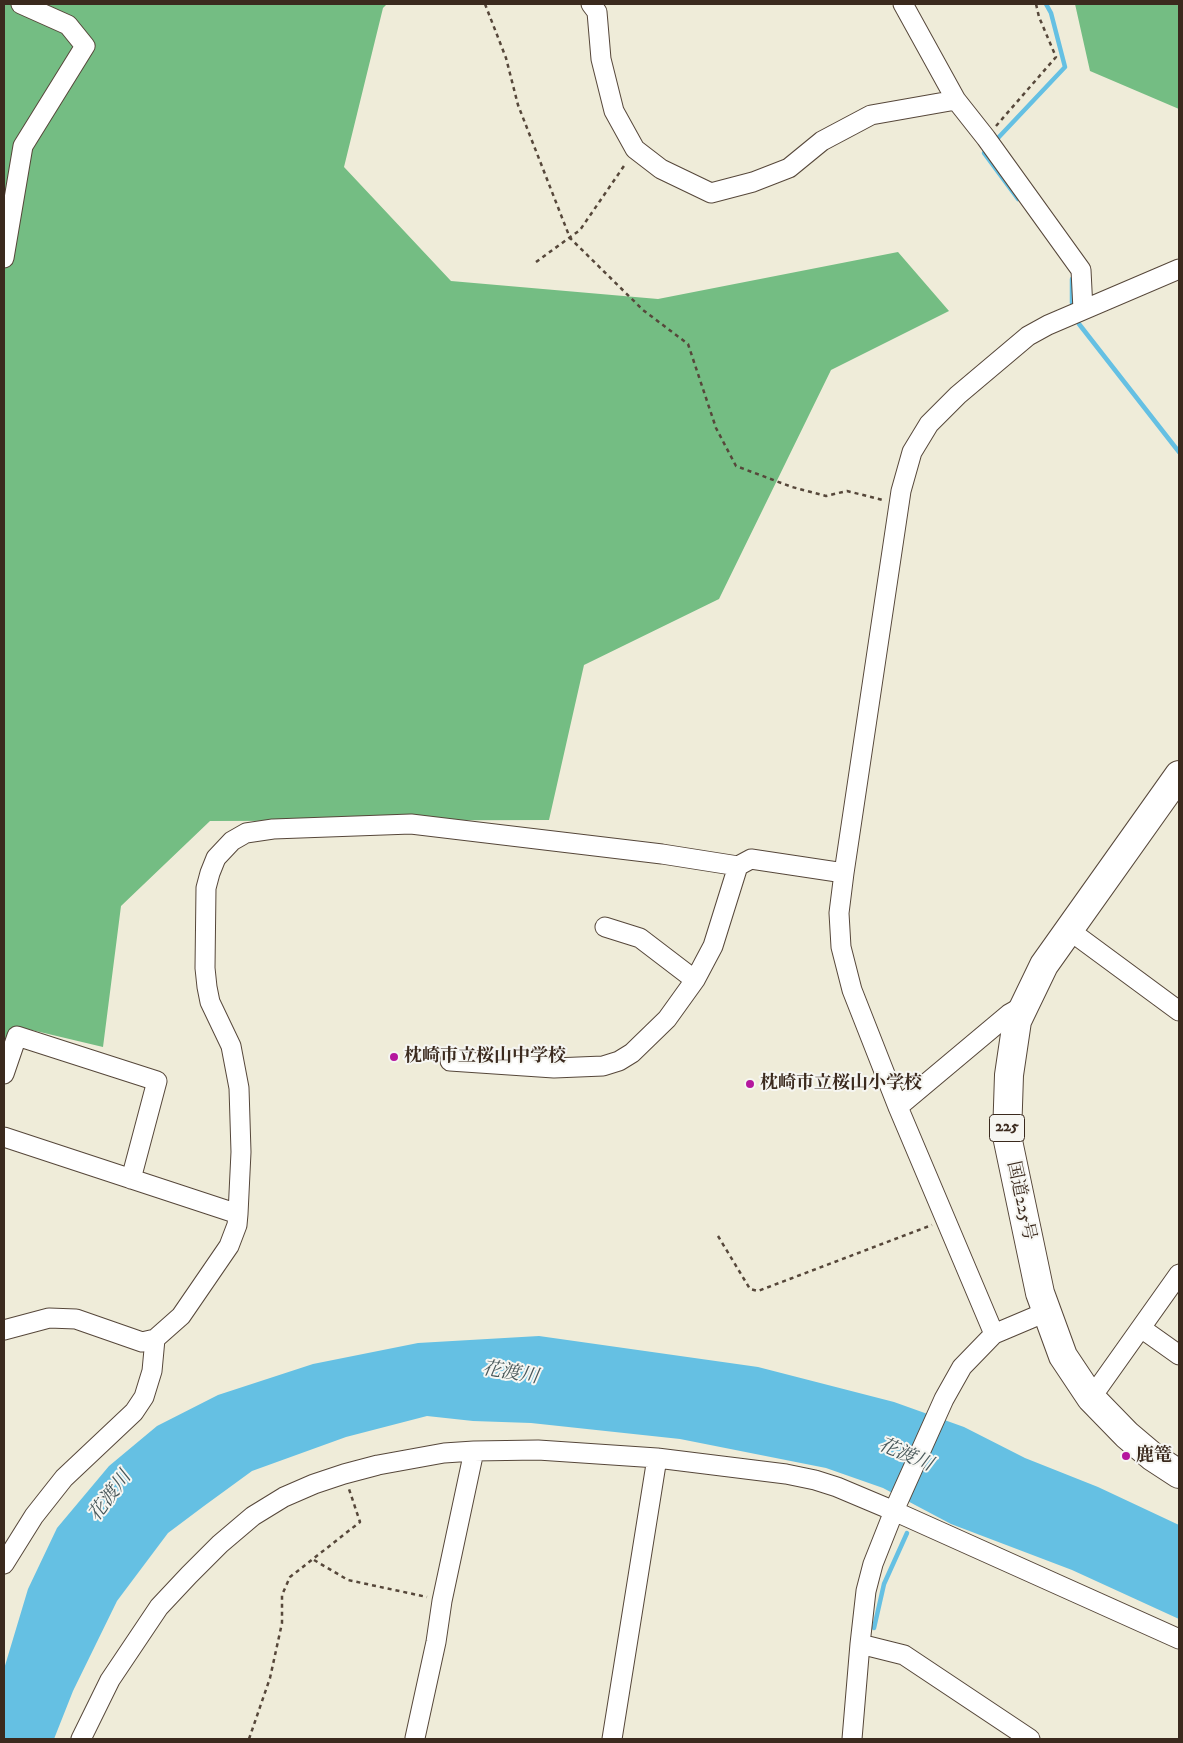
<!DOCTYPE html>
<html>
<head>
<meta charset="utf-8">
<style>
	body { margin:0 }
	#map { position:relative; width:1183px; height:1743px; overflow:hidden; background:#efecd9; font-family:"IM FELL DW Pica",serif }
	canvas { display:block }
	.frame { position:absolute; inset:0; border:5px solid #3b2a1e; pointer-events:none }
</style>
</head>
<body>
<div id="map">
<canvas width="1183" height="1743"></canvas>
<div class="frame"></div>
</div>
<script>
const c = document.querySelector('canvas').getContext('2d');
c.lineJoin = 'round';
function fillPath(path, color) { c.fillStyle = color; c.fill(path, 'evenodd'); }
const shape = rows => new Path2D(rows.map(r => 'M' + r).join(''));
function stroke(path, color, width, dash) { c.strokeStyle = color; c.lineWidth = width; c.lineCap = dash ? 'butt' : 'round'; c.setLineDash(dash || []); c.stroke(path); }
function label(font, color, halo, rows, align = 'center') {
  c.font = font + ' "IM FELL DW Pica","Noto Serif JP",serif'; c.lineWidth = 4; c.setLineDash([]); c.textBaseline = 'middle'; c.strokeStyle = halo; c.fillStyle = color; for (const [text, x, y, turn = 0] of rows) {
    c.save(); c.translate(x, y); c.rotate((+turn || 0) * Math.PI / 180); c.textAlign = isNaN(turn) ? turn : align; if (halo) c.strokeText(text, 0, 0); c.fillText(text, 0, 0); c.restore();
  }
}
const forest = shape([
	[4,4,387,4,383,8,344,167,451,281,658,299,898,252,949,311,831,370,719,599,584,665,549,820,210,821,121,906,103,1047,19,1027,9,1032,4,1041],
	[1075,4,1179,4,1179,109,1090,71]
]);
const water = shape([
	[539,1336,758,1367,894,1402,964,1427,1025,1458,1098,1487,1179,1525,1179,1619,1072,1570,951,1524,883,1488,826,1468,680,1439,531,1423,473,1421,427,1416,346,1437,252,1471,204,1506,168,1533,117,1601,73,1691,54,1739,4,1739,4,1669,28,1589,57,1528,109,1466,157,1426,218,1395,313,1364,418,1343]
]);
const stream = shape([
	[998,138,1065,67,1051,13,1046,4],
	[986,150,984,153,1018,199],
	[1072,303,1072,279],
	[1079,324,1179,452],
	[874,1628,884,1584,907,1533]
]);
const path = shape([
	[485,4,506,58,518,105,570,238,643,310,688,344,716,428,736,466,792,487,826,496,847,491,883,500],
	[996,126,1056,57,1039,17,1036,4],
	[536,262,580,230,626,163],
	[718,1236,750,1289,758,1291,932,1225],
	[314,1560,348,1580,427,1597],
	[249,1739,270,1678,282,1623,282,1595,290,1577,360,1522,349,1489]
]);
const minor = shape([
	[591,4,597,12,601,59,614,111,635,149,661,169,711,193,753,182,789,168,822,141,871,115,956,100],
	[903,4,956,100,986,138,1081,270,1083,310],
	[4,258,23,146,85,46,68,25,21,4],
	[605,927,640,938,695,980],
	[1069,930,1179,1011],
	[450,1061,554,1068,603,1066,619,1061,632,1053,667,1019,695,980,713,946,738,866],
	[4,1074,17,1036,157,1081,131,1179],
	[898,1107,1009,1014,1025,1005],
	[4,1137,238,1214],
	[1141,1328,1179,1355],
	[4,1330,49,1318,76,1319,142,1342,155,1339,181,1316,229,1246,237,1225,238,1214,241,1152,239,1088,231,1046,210,1002,207,987,205,968,206,888,210,873,216,858,232,841,246,833,273,829,411,824,662,854,738,866,751,859,844,873],
	[994,1334,898,1107,852,990,841,947,839,913,844,873,901,491,912,452,929,424,958,395,1028,336,1048,325,1179,269],
	[1091,1398,1179,1274],
	[4,1564,34,1516,64,1478,134,1412,144,1397,152,1371,155,1339],
	[860,1644,904,1655,1030,1739],
	[415,1738,436,1642,442,1601,474,1451],
	[81,1739,110,1680,159,1607,189,1575,220,1544,253,1516,284,1497,314,1484,344,1474,378,1465,444,1453,474,1451,538,1450,657,1458,786,1474,815,1480,837,1487,894,1511,1179,1639],
	[612,1739,657,1458],
	[852,1739,860,1644,866,1591,873,1564,896,1506,944,1399,962,1367,994,1334,1046,1312]
]);
const highway = shape([
	[1179,775,1044,965,1017,1021,1009,1075,1007,1136,1040,1293,1063,1356,1091,1398,1127,1435,1153,1457,1179,1474]
]);
const markers = [
	[394,1057,5,"#b5179e"],
	[750,1084,5,"#b5179e"],
	[1126,1456,5,"#b5179e"]
];
const shields = [
	[1007,1128,35]
];
const shieldNames = [
	["225",1007,1128]
];
const poiNames = [
	["枕崎市立桜山中学校",404,1057],
	["枕崎市立桜山小学校",760,1084],
	["鹿篭",1136,1456]
];
const streetNames = [
	["国道225号",1020,1201,78]
];
const waterNames = [
	["花渡川",510,1374,9],
	["花渡川",905,1456,23],
	["花渡川",111,1497,-53]
];
fillPath(forest, '#74bd83');
fillPath(water, '#65c0e3');
stroke(stream, '#65c0e3', 4.5);
stroke(minor, '#56473a', 21);
stroke(highway, '#56473a', 30);
stroke(path, '#56473a', 2.5, [4, 4]);
stroke(minor, '#fff', 19);
stroke(highway, '#fff', 28);
for (const [x, y, r, color] of markers) { const dot = new Path2D(); dot.arc(x, y, r, 0, 2 * Math.PI); c.fillStyle = color; c.fill(dot); stroke(dot, '#f6f6f2', 2); }
for (const [x, y, w] of shields) { const box = new Path2D(); box.roundRect(x - w / 2, y - 13.5, w, 27, 4); c.fillStyle = '#f6f6f2'; c.fill(box); stroke(box, '#3b2a1e', 1); }
label('bold 16px', '#3b2a1e', null, shieldNames);
label('bold 18px', '#3b2a1e', '#f6f6f2', poiNames, 'left');
label('18px', '#3b2a1e', '#f6f6f2', streetNames);
label('italic 19px', '#485759', '#f6f6f2', waterNames);
</script>
</body>
</html>
